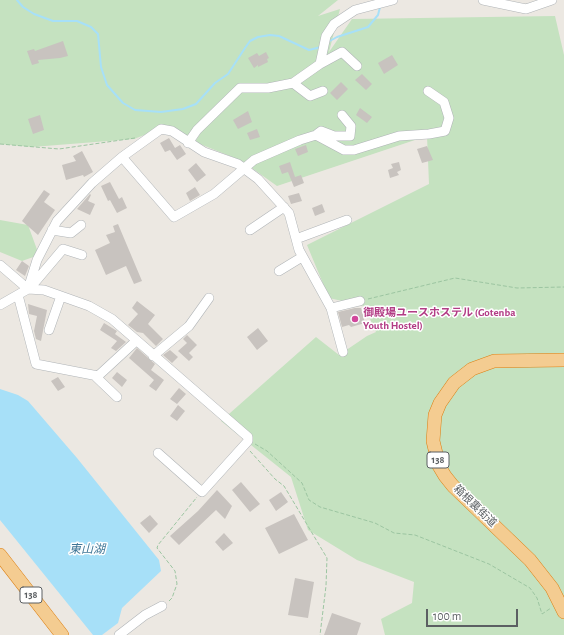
<!DOCTYPE html>
<html>
<head>
<meta charset="utf-8">
<style>
	body { margin:0 }
	#map { position:relative; width:564px; height:635px; overflow:hidden; background:#ece8e2; font-family:"Alegreya Sans",sans-serif }
	canvas { display:block }
	.scale { position:absolute; left:426px; top:609px; width:92px; height:18px; box-sizing:border-box; border:2px solid #5b5f62; border-top:0; padding-left:5px; font-size:12px; line-height:14px; white-space:nowrap; color:#5b5f62; -webkit-text-stroke:3px #fff; paint-order:stroke }
</style>
</head>
<body>
<div id="map">
<canvas width="564" height="635"></canvas>
<div class="scale">100 m</div>
</div>
<script>
const c = document.querySelector('canvas').getContext('2d');
c.lineJoin = 'round';
function fillPath(path, color) { c.fillStyle = color; c.fill(path, 'evenodd'); }
const shape = rows => new Path2D(rows.map(r => 'M' + r).join(''));
function stroke(path, color, width, dash) { c.strokeStyle = color; c.lineWidth = width; c.lineCap = dash ? 'butt' : 'round'; c.setLineDash(dash || []); c.stroke(path); }
function label(font, color, halo, rows, align = 'center') {
  c.font = font + ' "Alegreya Sans","Noto Sans JP",sans-serif'; c.lineWidth = 3; c.setLineDash([]); c.textBaseline = 'middle'; c.strokeStyle = halo; c.fillStyle = color; for (const [text, x, y, turn = 0] of rows) {
    c.save(); c.translate(x, y); c.rotate((+turn || 0) * Math.PI / 180); c.textAlign = isNaN(turn) ? turn : align; if (halo) c.strokeText(text, 0, 0); c.fillText(text, 0, 0); c.restore();
  }
}
const green = shape([
	[0,0,338,0,318,16,340,9,329,52,352,19,555,16,564,55,564,635,385,635,381,619,412,603,414,582,357,560,308,530,291,477,221,421,316,337,339,355,367,336,376,332,364,306,329,298,307,245,429,184,427,136,277,186,242,161,195,142,209,119,190,140,160,129,134,139,32,147,0,144],
	[0,220,28,225,39,255,22,261,0,252]
]);
const water = shape([
	[0,389,18,395,28,401,77,458,159,560,161,571,122,608,118,623,102,635,93,635,0,520]
]);
const stream = shape([
	[17,0,23,7,34,14,53,21,77,21,91,27,98,34,101,67,107,85,123,103,135,110,161,112,183,109,196,104,215,83,228,74,245,48,250,41,258,37,270,35,279,36,309,50,321,47],
	[328,42,337,37,368,27,378,15,380,7]
]);
const building = shape([
	[63,41,68,56,60,58,38,60,39,63,32,65,27,51,34,49,35,51],
	[266,52,269,58,267,59,268,62,258,67,258,65,254,68,248,58,257,53,259,56],
	[392,55,398,65,384,74,378,63],
	[362,74,372,84,366,90,355,80],
	[341,82,348,89,337,100,330,93],
	[360,108,372,117,367,123,356,115],
	[248,111,252,122,238,129,233,120],
	[40,115,44,130,33,134,28,119],
	[257,129,260,137,250,140,247,133],
	[169,138,175,148,180,145,186,154,177,160,170,150,165,152,160,143],
	[306,145,308,152,298,156,295,149],
	[427,146,433,160,422,163,417,149],
	[82,151,93,172,84,177,83,175,66,180,62,165,76,161,73,156],
	[290,162,295,177,301,175,304,183,294,187,288,172,282,174,279,166],
	[399,162,401,170,397,172,399,175,390,178,388,170,393,168,391,164],
	[196,163,206,175,197,182,188,170],
	[110,182,119,199,122,197,127,208,117,213,110,200,108,201,101,186],
	[195,187,200,195,190,201,186,193],
	[44,190,50,194,44,202,55,210,38,235,22,221],
	[299,193,302,201,291,204,288,196],
	[90,194,91,195,88,201,95,204,90,215,77,209],
	[322,204,325,212,315,216,312,208],
	[118,224,142,281,134,284,126,266,106,275,95,250,110,243,106,235,115,232,113,226],
	[22,261,29,266,25,276,16,270],
	[137,301,155,315,148,324,163,339,156,346,143,333,137,332,128,325,138,314,132,308],
	[28,304,47,310,41,341,36,339,34,331,37,316,29,314],
	[355,308,361,308,365,323,351,327,349,325,342,327,338,312],
	[104,323,117,331,115,334,126,342,116,351,111,348,117,341,100,330],
	[258,328,268,341,257,350,247,337],
	[187,335,197,345,189,353,193,357,189,361,178,351,187,343,183,339],
	[137,348,155,364,151,370,164,380,156,391,149,386,154,380,129,358],
	[170,350,178,357,172,363,163,355],
	[117,372,127,380,122,387,112,378],
	[58,377,65,387,58,391,51,381],
	[179,388,186,394,177,404,170,399],
	[178,405,185,411,177,421,170,416],
	[241,482,260,504,250,512,232,490],
	[217,490,232,506,225,519,216,510,179,545,170,536,198,511],
	[281,492,288,502,276,511,269,500],
	[294,514,308,540,279,554,265,528],
	[150,515,158,524,149,533,140,523],
	[224,533,233,543,223,551,215,542],
	[295,578,314,582,308,618,288,615],
	[332,613,361,623,357,635,324,635]
]);
const path = shape([
	[0,144,59,149,135,138],
	[368,299,455,278,517,288,564,287],
	[255,444,267,451,302,483,309,500,320,507,375,523,394,533,415,535,489,564,530,588,537,598,542,614,551,608],
	[250,451,275,479,284,486,327,558,326,586,320,635],
	[169,601,172,598,177,584,175,571,157,548,158,545,197,497]
]);
const minor = shape([
	[483,0,526,9,552,0],
	[320,64,326,36,334,24,355,10,393,0],
	[293,83,310,96,323,91],
	[317,134,321,131,334,136,350,136,351,126,342,115],
	[188,143,197,130,240,88,268,88,293,83,320,64,342,52,357,66],
	[122,157,174,217,214,194,254,160,300,140,316,135,344,150,354,150,399,136,429,134,445,131,449,118,444,102,428,91],
	[52,230,71,233,81,225],
	[250,230,284,207],
	[296,239,347,220],
	[0,265,28,289],
	[279,271,302,257],
	[30,288,63,249,82,255],
	[28,289,37,260,57,221,92,183,122,157,161,129,172,131,204,152,238,164,258,179,289,213,299,250,331,308,360,301],
	[18,295,36,364,98,376,136,341],
	[0,305,28,289,44,290,89,306,112,319,248,437,248,441,202,492,158,453],
	[331,308,343,352],
	[49,330,61,296],
	[153,356,189,326,209,298],
	[95,376,117,397],
	[119,635,145,615,162,606]
]);
const highway = shape([
	[564,360,494,361,472,369,454,383,440,403,435,415,433,441,439,466,445,476,453,486,530,560,552,588,564,612],
	[0,555,62,635]
]);
const markers = [
	[355,319,4,"#d1479c"]
];
const shields = [
	[438,460,22],
	[31,595,22]
];
const shieldNames = [
	["138",438,460],
	["138",31,595]
];
const hotelNames = [
	["御殿場ユースホステル (Gotenba",363,313],
	["Youth Hostel)",363,326]
];
const streetNames = [
	["箱根裏街道",475,506,44]
];
const waterNames = [
	["東山湖",87,549]
];
fillPath(green, '#c5e2c0');
fillPath(water, '#a7e0f8');
stroke(stream, '#a7e0f8', 2);
fillPath(building, '#c8c3bf');
stroke(minor, '#b0b4b7', 10);
stroke(highway, '#dc7f12', 14);
stroke(path, '#9cc5a1', 1, [4, 2]);
stroke(minor, '#fff', 9);
stroke(highway, '#f4cc91', 13);
for (const [x, y, r, color] of markers) { const dot = new Path2D(); dot.arc(x, y, r, 0, 2 * Math.PI); c.fillStyle = color; c.fill(dot); stroke(dot, '#fff', 1.5); }
for (const [x, y, w] of shields) { const box = new Path2D(); box.roundRect(x - w / 2, y - 8, w, 16, 3); c.fillStyle = '#fff'; c.fill(box); stroke(box, '#5b5f62', 1); }
label('bold 10px', '#5b5f62', null, shieldNames);
label('bold 11px', '#b23c85', '#fff', hotelNames, 'left');
label('11px', '#5b5f62', '#fff', streetNames);
label('italic 12px', '#407797', '#fff', waterNames);
</script>
</body>
</html>
